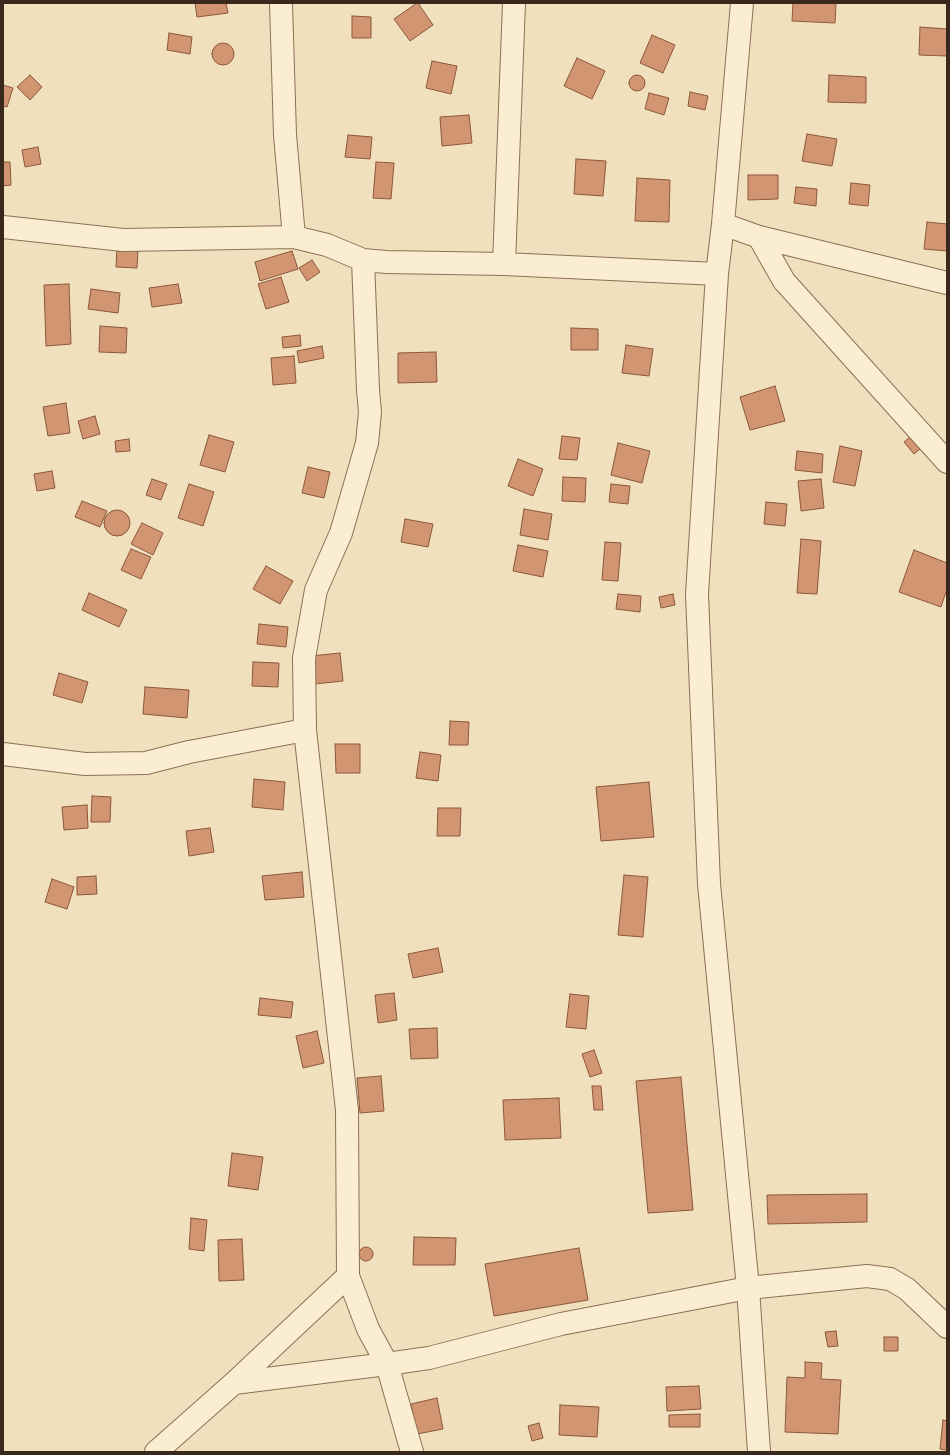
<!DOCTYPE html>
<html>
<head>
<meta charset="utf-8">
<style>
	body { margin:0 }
	#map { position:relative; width:950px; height:1455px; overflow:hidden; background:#f1e0be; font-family:Literata,serif }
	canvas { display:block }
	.frame { position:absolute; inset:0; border:4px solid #39281b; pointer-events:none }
</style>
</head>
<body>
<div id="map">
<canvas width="950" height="1455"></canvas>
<div class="frame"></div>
</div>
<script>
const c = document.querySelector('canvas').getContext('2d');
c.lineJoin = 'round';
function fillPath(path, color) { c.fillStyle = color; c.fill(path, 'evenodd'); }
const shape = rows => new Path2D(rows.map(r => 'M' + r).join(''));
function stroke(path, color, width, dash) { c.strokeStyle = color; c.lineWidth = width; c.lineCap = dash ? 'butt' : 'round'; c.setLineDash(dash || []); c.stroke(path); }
const building = shape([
	[195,3,226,3,228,13,197,17,195,3],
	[417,3,418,3,433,25,410,41,394,19,417,3],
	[793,3,836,3,835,23,792,21,793,3],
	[352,16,371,17,371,38,352,38,352,16],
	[920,27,947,29,947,56,919,55,920,27],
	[169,33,192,37,190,54,167,50,169,33],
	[652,35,675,45,663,73,640,63,652,35],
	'212 54a11 11 0 1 1 22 0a11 11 0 1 1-22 0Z',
	[577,58,605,71,592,99,564,86,577,58],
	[432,61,457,66,451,94,426,88,432,61],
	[30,75,42,87,30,100,17,87,30,75],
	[829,75,866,77,866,103,828,102,829,75],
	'629 83a8 8 0 1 1 16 0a8 8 0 1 1-16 0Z',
	[3,85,13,88,7,107,3,106,3,85],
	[690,92,708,96,705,110,688,106,690,92],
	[649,93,669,98,664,115,645,109,649,93],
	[469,115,472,143,442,146,440,117,469,115],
	[807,134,837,139,832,166,802,161,807,134],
	[348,135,372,137,370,159,345,157,348,135],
	[38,147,41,164,25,167,22,150,38,147],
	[576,159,606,161,603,196,574,194,576,159],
	[3,162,10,162,11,185,3,186,3,162],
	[376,162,394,163,391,199,373,198,376,162],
	[748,175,778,175,778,199,748,200,748,175],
	[637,178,670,180,669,222,635,221,637,178],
	[851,183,870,185,868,206,849,204,851,183],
	[796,187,817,189,816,206,794,203,796,187],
	[927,222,947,224,947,251,924,249,927,222],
	[117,247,138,249,137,268,116,267,117,247],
	[292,251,298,269,260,281,255,262,292,251],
	[312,260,320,272,307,281,299,268,312,260],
	[281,277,289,302,266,309,258,284,281,277],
	[69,284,71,344,46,346,44,285,69,284],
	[178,284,182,303,152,307,149,288,178,284],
	[91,289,120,293,118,313,88,309,91,289],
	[100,326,127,328,126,353,99,352,100,326],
	[571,328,598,329,598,350,571,350,571,328],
	[300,335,301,346,283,348,282,337,300,335],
	[626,345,653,349,649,376,622,373,626,345],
	[322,346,324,358,299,363,297,351,322,346],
	[436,352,437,382,398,383,398,353,436,352],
	[294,356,296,383,273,385,271,358,294,356],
	[775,386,785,421,750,430,740,397,775,386],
	[66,403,70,433,48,436,43,407,66,403],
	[95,416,100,434,83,439,78,421,95,416],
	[915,433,925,445,914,454,904,442,915,433],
	[209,435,234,442,225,472,200,465,209,435],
	[562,436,580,438,577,460,559,459,562,436],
	[129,439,130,451,116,452,115,441,129,439],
	[618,443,650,451,642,483,611,475,618,443],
	[840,446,862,451,855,486,833,482,840,446],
	[797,451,823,454,822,473,795,470,797,451],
	[518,459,543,469,533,496,508,486,518,459],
	[308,467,330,472,324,498,302,493,308,467],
	[52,471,55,488,37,491,34,474,52,471],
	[563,477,586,478,585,502,562,501,563,477],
	[152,479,167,484,161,500,146,495,152,479],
	[821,479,824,508,801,511,798,481,821,479],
	[189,484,214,492,203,526,178,518,189,484],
	[611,484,630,486,628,504,609,502,611,484],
	[82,501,107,511,100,527,75,517,82,501],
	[766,502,787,504,785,526,764,524,766,502],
	[524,509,552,514,548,540,520,535,524,509],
	'104 523a13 13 0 1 1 26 0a13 13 0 1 1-26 0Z',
	[405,519,433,524,428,547,401,542,405,519],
	[142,523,163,533,153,555,131,544,142,523],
	[801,539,821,541,817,594,797,593,801,539],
	[605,542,621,543,618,581,602,580,605,542],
	[518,545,548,551,543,577,513,571,518,545],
	[131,549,151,557,141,579,121,570,131,549],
	[914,550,947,563,947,589,941,607,899,592,914,550],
	[266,566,293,581,280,604,253,589,266,566],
	[89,593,127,610,119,627,82,610,89,593],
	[618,594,641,596,640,612,616,609,618,594],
	[673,594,675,605,661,608,659,597,673,594],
	[259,624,288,627,286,647,257,644,259,624],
	[340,653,343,681,315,684,311,656,340,653],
	[253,662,279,663,278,687,252,686,253,662],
	[59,673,88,682,82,703,53,695,59,673],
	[145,687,189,690,187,718,143,714,145,687],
	[450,721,469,722,468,745,449,745,450,721],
	[335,744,360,744,360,773,336,773,335,744],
	[420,752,441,755,438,781,416,778,420,752],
	[254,779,285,782,283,810,252,807,254,779],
	[649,782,654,837,601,841,596,787,649,782],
	[92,796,111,797,110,822,91,822,92,796],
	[87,805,88,828,64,830,62,807,87,805],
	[438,808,461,808,460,836,437,836,438,808],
	[210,828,214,852,189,856,186,831,210,828],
	[302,872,304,897,265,900,262,876,302,872],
	[624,875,648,877,643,937,618,935,624,875],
	[96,876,97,894,77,895,77,877,96,876],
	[52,879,74,887,67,909,45,902,52,879],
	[438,948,443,972,413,978,408,954,438,948],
	[394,993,397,1020,378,1023,375,995,394,993],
	[570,994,589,996,586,1029,566,1027,570,994],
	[260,998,293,1002,291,1018,258,1015,260,998],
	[437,1028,438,1058,411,1059,409,1029,437,1028],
	[317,1031,324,1063,303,1068,296,1036,317,1031],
	[594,1050,602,1073,590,1077,582,1054,594,1050],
	[381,1076,384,1111,360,1113,357,1078,381,1076],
	[681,1077,693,1210,648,1213,636,1081,681,1077],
	[592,1086,601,1086,603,1110,594,1110,592,1086],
	[559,1098,561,1138,505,1140,503,1100,559,1098],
	[232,1153,263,1157,258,1190,228,1186,232,1153],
	[867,1194,867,1222,768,1224,767,1195,867,1194],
	[191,1218,207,1220,204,1251,189,1249,191,1218],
	[414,1237,456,1238,455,1265,413,1265,414,1237],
	[242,1239,244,1280,219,1281,218,1240,242,1239],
	'359 1254a7 7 0 1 1 14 0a7 7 0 1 1-14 0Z',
	[579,1248,588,1300,494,1316,485,1264,579,1248],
	[836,1331,838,1346,828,1347,825,1332,836,1331],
	[884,1337,898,1337,898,1351,884,1351,884,1337],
	[805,1362,822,1363,821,1379,841,1380,838,1434,785,1432,787,1377,805,1378,805,1362],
	[699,1386,701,1409,667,1411,666,1387,699,1386],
	[437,1398,443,1429,417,1434,411,1404,437,1398],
	[560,1405,599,1407,597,1437,559,1435,560,1405],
	[700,1414,700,1427,669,1427,669,1415,700,1414],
	[943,1420,947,1421,947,1450,940,1449,943,1420],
	[539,1423,543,1438,532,1441,528,1426,539,1423]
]);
const minor = shape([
	[281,3,285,135,294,237],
	[742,3,723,224,717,274,697,594,709,884,748,1288,759,1452],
	[723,224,759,237,947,283],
	[3,227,123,240,294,237,327,245,363,260,387,262,504,264,717,274],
	[759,237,784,281,947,462],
	[363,260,368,390,370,412,367,443,341,533,316,590,304,658,305,730,347,1110,348,1276,368,1329,387,1364,429,1358,561,1324,748,1288,867,1276,890,1279,907,1289,947,1327],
	[504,264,514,3],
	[3,754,85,764,146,763,189,752,305,730],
	[234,1383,387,1364,412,1452],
	[156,1452,234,1383,348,1276]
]);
fillPath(building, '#d29571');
stroke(building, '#8b573a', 1);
stroke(minor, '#8b7055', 24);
stroke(minor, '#fbedd2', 22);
</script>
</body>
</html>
